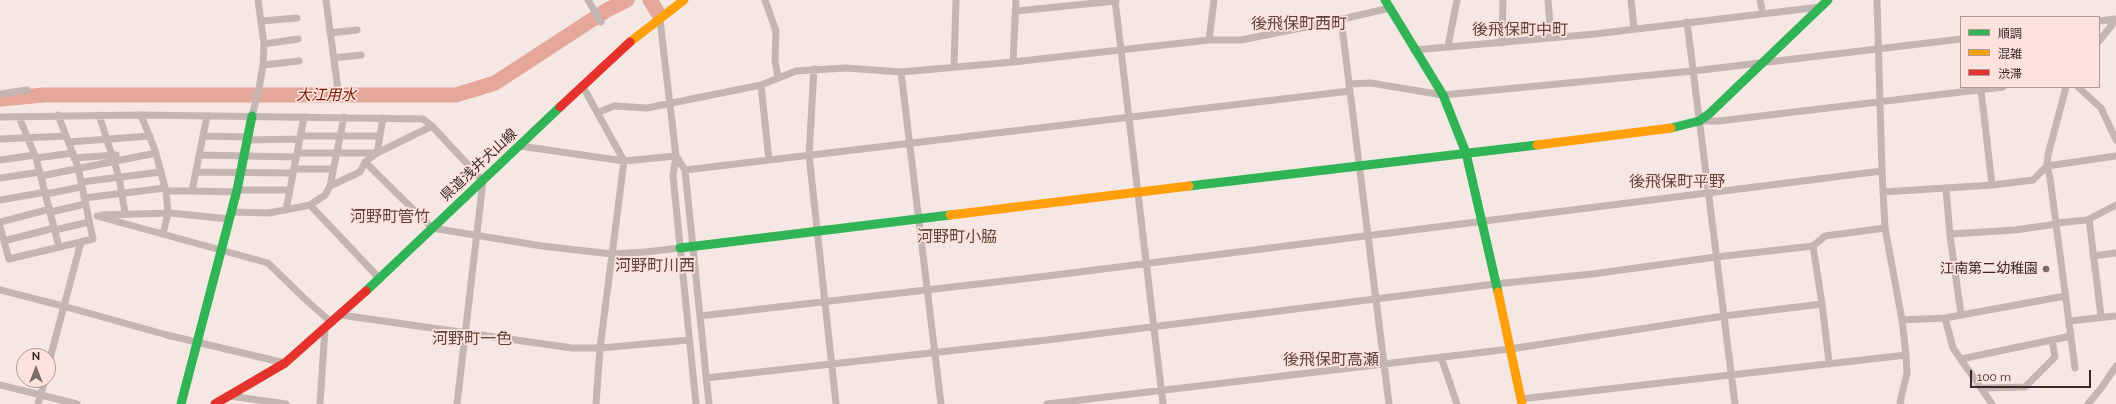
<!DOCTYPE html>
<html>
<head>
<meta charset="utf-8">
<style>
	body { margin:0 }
	#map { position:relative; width:2116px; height:404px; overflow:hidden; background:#f5e7e4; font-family:Raleway,"Noto Sans JP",sans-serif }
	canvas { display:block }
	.legend { position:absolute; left:1960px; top:16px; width:140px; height:72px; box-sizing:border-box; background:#fde2dc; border:1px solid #ad9894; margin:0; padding:5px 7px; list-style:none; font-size:12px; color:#362927 }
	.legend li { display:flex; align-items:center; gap:8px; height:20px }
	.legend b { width:20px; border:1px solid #ad9894 }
	.north { position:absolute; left:16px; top:348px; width:40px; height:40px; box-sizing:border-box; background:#fde2dc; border:1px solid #ad9894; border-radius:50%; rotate:0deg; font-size:11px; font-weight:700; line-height:16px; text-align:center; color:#362927 }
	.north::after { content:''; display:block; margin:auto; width:14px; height:18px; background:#796c69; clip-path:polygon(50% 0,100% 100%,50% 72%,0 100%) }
	.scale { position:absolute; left:1970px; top:370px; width:121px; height:18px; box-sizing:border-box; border:2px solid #362927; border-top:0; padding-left:5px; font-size:12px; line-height:14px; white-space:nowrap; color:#362927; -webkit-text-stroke:3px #fde2dc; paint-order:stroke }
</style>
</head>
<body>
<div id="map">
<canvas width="2116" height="404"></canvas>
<ul class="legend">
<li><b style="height:5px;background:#30b455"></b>順調</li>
<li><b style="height:5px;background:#ff9f0a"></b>混雑</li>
<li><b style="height:5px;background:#e5322d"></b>渋滞</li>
</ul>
<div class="north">N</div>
<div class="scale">100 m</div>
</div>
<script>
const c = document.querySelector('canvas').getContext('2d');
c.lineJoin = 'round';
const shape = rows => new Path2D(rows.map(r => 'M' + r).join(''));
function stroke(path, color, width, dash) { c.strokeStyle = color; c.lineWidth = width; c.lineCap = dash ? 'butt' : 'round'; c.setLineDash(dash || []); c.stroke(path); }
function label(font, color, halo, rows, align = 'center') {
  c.font = font + ' Raleway,"Noto Sans JP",sans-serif'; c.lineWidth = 3.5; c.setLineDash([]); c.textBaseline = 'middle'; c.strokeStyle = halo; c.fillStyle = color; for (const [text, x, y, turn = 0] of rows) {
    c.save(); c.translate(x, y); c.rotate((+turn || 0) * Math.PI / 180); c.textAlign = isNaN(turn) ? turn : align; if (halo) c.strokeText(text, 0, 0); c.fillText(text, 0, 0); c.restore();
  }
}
const river = shape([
	[650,0,658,13],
	[0,99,44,95,456,95,495,83,607,10,627,0]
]);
const street = shape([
	[326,0,338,90],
	[588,0,601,22],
	[765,0,776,31,775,61,778,77],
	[1115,0,1163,404],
	[1548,0,1551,37],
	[1631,0,1634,29],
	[1760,0,1763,14],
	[1877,0,1882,171,1885,228,1902,320,1906,355,1907,373,1900,402,1901,404],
	[1016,11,1116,1],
	[1341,19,1389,404],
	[660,20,676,156,673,176,696,404],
	[261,21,297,18],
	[2099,21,2116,19],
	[1687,22,1735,404],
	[330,33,357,30],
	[1209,40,1214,0],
	[2099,41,2116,20],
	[1502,43,1503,0],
	[264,44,298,39],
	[1448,46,1457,0],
	[1414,50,1595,34,1820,7],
	[334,58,361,55],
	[1013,62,1016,0],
	[263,65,299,61],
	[954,67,956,0],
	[814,69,809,155,836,404],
	[901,72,941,404],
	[1350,84,1371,83,1443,95,1693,71,1961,39],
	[582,85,624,161,600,348,596,404],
	[761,85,769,160],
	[2066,87,2048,155,2047,166,2050,178,2075,368],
	[2078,87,2101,108,2116,140],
	[1981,90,1992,185],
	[0,94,27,90],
	[599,112,614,106,647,108,761,85,796,71,846,68,901,72,1013,62,1209,40,1241,40,1321,24,1390,8],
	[99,115,119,177,125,213],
	[141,115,155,150,166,191,192,191,207,116],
	[252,116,259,89,263,65,264,44,258,0],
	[0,117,141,115,423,119,432,126,483,181,457,404],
	[19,117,36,158,59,247],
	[1699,121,1719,121,2003,87],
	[203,136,248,137],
	[300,136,380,136],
	[0,139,66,136],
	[247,140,300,139],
	[69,142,150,136],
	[520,146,624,161,676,156],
	[297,153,377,153,383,118],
	[200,155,296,157],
	[676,156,685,170,709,404],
	[36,158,73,153],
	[74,158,116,155],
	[0,160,35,155],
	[365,162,432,228,542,246,612,254,645,252,680,248],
	[294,169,333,169],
	[685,170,1350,91],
	[196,172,293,173],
	[41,176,156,153],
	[0,178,40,172],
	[81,182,161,172],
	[330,186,344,117],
	[1946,189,1950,236,1961,314],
	[237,190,290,190],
	[192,191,236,192],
	[1883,192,1993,185,2033,180,2047,166,2116,156],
	[46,194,81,187],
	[84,198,165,188],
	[0,200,46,192],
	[310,205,380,279],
	[286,210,304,117],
	[51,212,85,204],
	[231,212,269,213,310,205,325,195,330,186,360,172,365,162,377,153,432,126],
	[102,215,170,213,229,219],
	[97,216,268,263,306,300,332,323],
	[2089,219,2101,316],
	[0,222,50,209],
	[2056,223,2087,220,2116,205],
	[0,227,9,259,93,239,78,167,58,115],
	[55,230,89,222],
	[163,234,168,213,166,191],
	[1950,234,2015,230,2057,224],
	[4,241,54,228],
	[1813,246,1822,304],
	[2093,256,2116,253],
	[0,290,63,306,167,335,285,363],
	[341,315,572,348,600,348,689,340],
	[700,316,1039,277,1882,171],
	[1945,318,1953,348,1992,404],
	[1902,320,1945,318,2065,296],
	[2069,321,2116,316],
	[1441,357,1457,404],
	[1961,359,2071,336],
	[48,366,81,242],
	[706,378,1047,340,1495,284,1592,274,1716,257,1813,246,1825,236,1885,228],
	[0,385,77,404],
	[1981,388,2025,387,2055,357,2052,340],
	[230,396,286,404],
	[1520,399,1906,355],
	[38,404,45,380],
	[320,404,325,329],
	[1047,404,1510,349,1724,316,1822,304,1829,362],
	[2088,404,2102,387,2116,366]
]);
const fast = shape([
	[1385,0,1443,95,1466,153,1498,292],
	[1671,128,1699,121,1709,114,1828,0],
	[1189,186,1537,145],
	[680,248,950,215],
	[366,291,560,107],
	[181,404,237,190,252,116]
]);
const slow = shape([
	[630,42,684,0],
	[1537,145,1671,128],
	[950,215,1189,186],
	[1498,292,1522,404]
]);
const jam = shape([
	[560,107,630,42],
	[215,404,285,363,366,291]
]);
const markers = [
	[2046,269,4,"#796c69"]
];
const streetNames = [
	["県道浅井犬山線",479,165,-43]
];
const poiNames = [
	["江南第二幼稚園",2038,269]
];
const waterNames = [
	["大江用水",326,95]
];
const quarterNames = [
	["後飛保町西町",1299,24],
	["後飛保町中町",1520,30],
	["後飛保町平野",1677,182],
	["河野町管竹",390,217],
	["河野町小脇",957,237],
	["河野町川西",655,266],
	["河野町一色",472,339],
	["後飛保町高瀬",1331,360]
];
stroke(river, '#e4a79a', 15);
stroke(street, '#c2b5b2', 7);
stroke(fast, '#30b455', 9);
stroke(slow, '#ff9f0a', 9);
stroke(jam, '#e5322d', 9);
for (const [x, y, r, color] of markers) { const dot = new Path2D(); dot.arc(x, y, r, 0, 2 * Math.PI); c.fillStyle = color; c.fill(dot); stroke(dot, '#fde2dc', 1.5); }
label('14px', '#362927', '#fde2dc', streetNames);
label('14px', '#362927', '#fde2dc', poiNames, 'right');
label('italic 15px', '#751601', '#fde2dc', waterNames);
label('16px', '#60463f', '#fde2dc', quarterNames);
</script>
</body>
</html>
